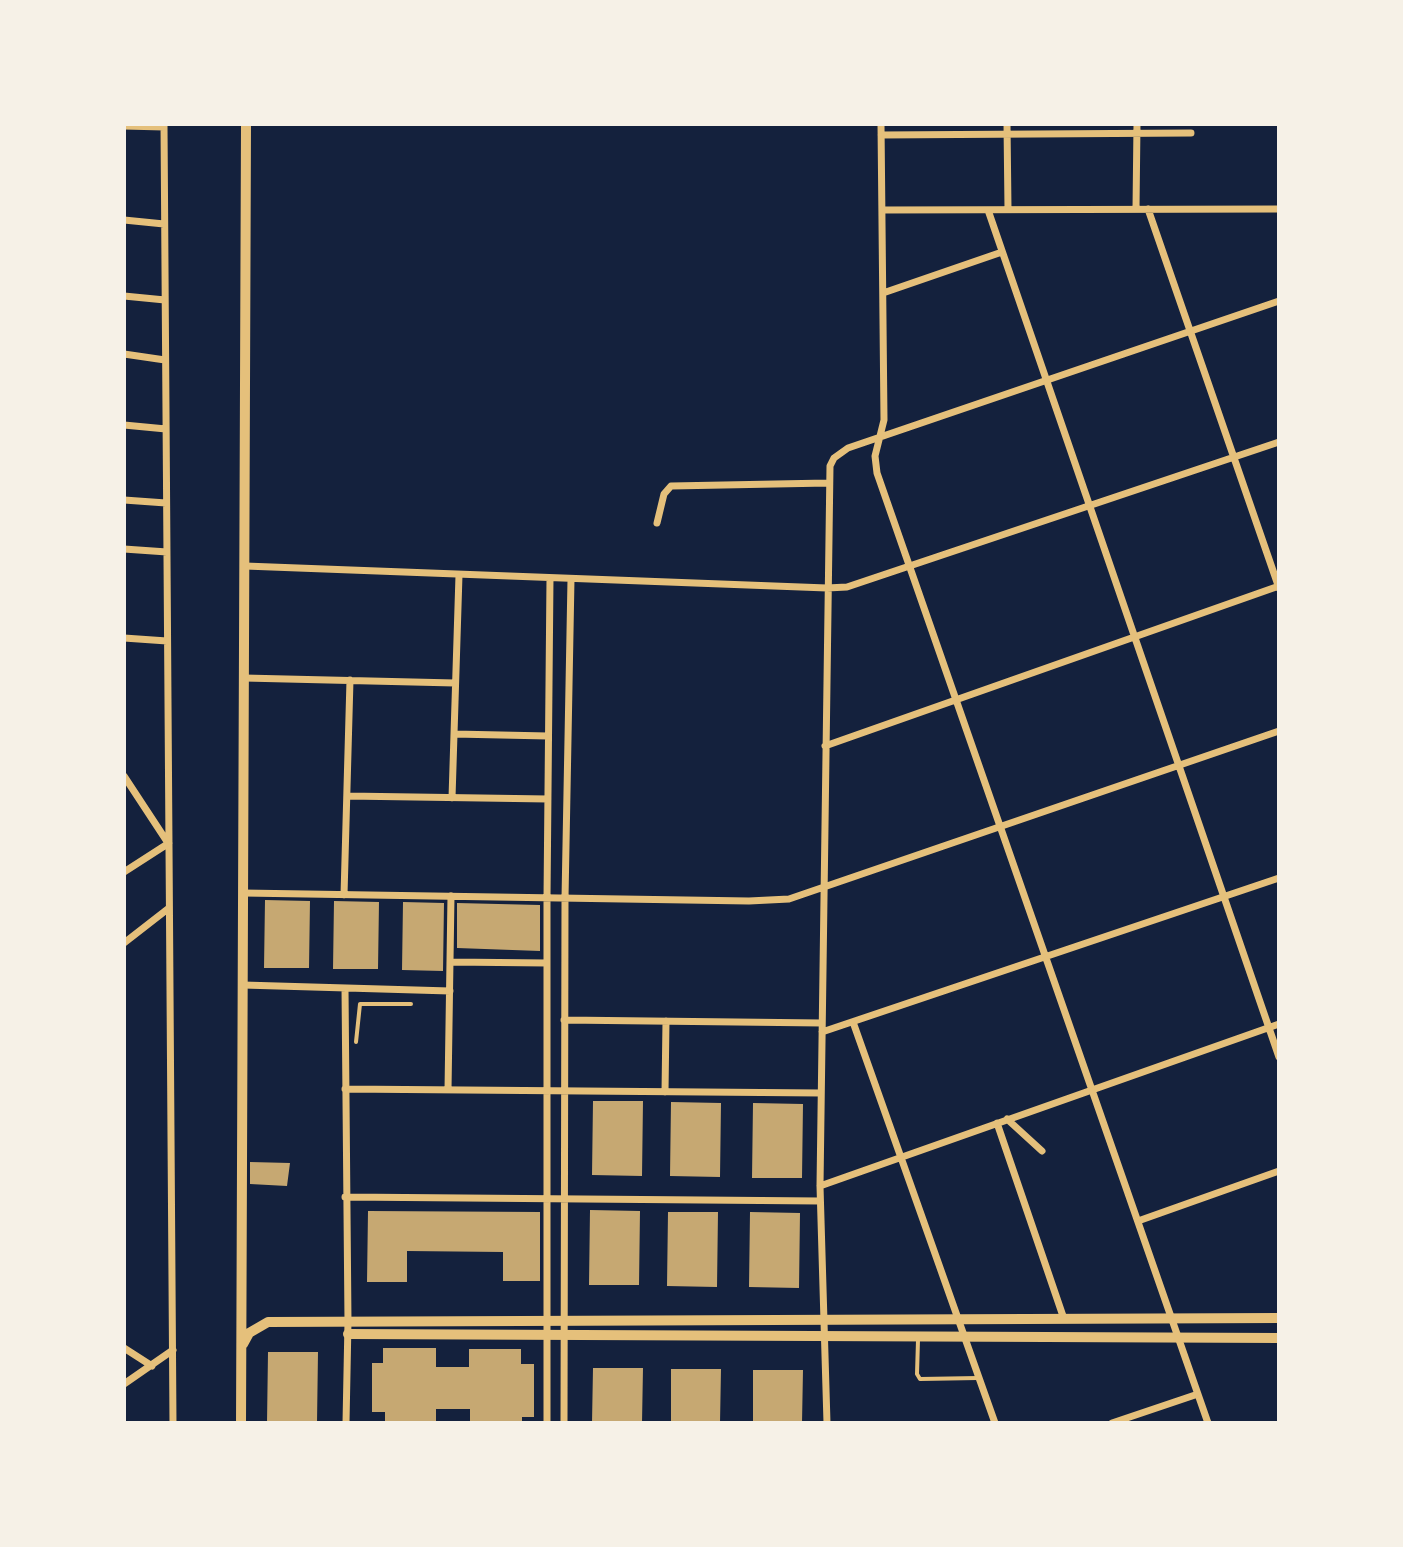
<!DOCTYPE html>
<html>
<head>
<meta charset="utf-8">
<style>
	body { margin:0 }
	#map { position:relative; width:1403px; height:1547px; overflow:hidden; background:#14213d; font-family:"Noto Serif",serif }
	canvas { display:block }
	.frame { position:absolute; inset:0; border:126px solid #f6f1e7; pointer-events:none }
</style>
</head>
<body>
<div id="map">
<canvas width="1403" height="1547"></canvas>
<div class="frame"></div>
</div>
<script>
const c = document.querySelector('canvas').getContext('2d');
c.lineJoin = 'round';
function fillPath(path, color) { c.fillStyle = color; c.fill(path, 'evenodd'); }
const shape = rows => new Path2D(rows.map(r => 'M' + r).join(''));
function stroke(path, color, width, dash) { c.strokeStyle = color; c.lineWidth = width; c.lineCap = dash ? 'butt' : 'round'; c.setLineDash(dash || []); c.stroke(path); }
const building = shape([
	[265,900,310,901,309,968,264,968],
	[334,901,379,902,378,969,333,969],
	[403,902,444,903,443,971,402,970],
	[457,903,540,905,540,951,457,948],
	[593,1101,643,1101,642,1176,592,1175],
	[671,1102,721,1103,720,1177,670,1176],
	[753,1103,803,1104,802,1178,752,1178],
	[250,1162,290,1163,287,1186,250,1184],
	[590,1210,640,1211,639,1285,589,1285],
	[368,1211,540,1212,540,1281,503,1281,503,1252,407,1251,407,1282,367,1282],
	[668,1212,718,1212,717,1287,667,1286],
	[750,1212,800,1213,799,1288,749,1287],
	[383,1348,436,1348,436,1367,469,1367,469,1349,521,1349,521,1364,534,1364,534,1417,522,1417,522,1423,470,1423,470,1409,436,1409,436,1423,385,1423,385,1412,372,1412,372,1363,383,1363],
	[268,1352,318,1352,317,1423,267,1423],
	[593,1368,643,1368,642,1423,592,1423],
	[671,1369,721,1369,720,1423,671,1423],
	[753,1370,803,1370,802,1423,753,1423]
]);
const service = shape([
	[356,1042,360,1004,411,1004],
	[918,1340,917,1374,920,1379,978,1378]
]);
const minor = shape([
	[164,124,173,1423],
	[881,124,884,420,875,456,877,473,1208,1423],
	[1007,124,1008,209],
	[124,126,164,127],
	[881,135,1191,133],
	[1136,209,1137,124],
	[1148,209,1279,588],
	[882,210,1279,209],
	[988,210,1279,1057],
	[124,220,164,224],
	[883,293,1002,252],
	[124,296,165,300],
	[124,354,165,360],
	[124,425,166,429],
	[124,500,166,503],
	[657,523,664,494,671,486,828,483],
	[124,549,167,552],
	[245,566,827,588,847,587,1279,442],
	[124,638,167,641],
	[244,678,455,683],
	[454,734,548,736],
	[825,746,1279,586],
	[124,776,168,843],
	[347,796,548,799],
	[452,798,459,575],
	[124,872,169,843],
	[243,893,749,901,789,899,1279,731],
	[344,895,350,680],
	[124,943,169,908],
	[450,962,547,963],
	[243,985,450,991],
	[345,988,348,1322,346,1423],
	[564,1020,822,1023],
	[853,1022,995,1423],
	[822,1032,1279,878],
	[345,1089,821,1093],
	[448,1090,451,896],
	[665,1092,666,1021],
	[1007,1119,1042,1151],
	[997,1123,1064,1319],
	[820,1186,1279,1024],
	[345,1197,820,1201],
	[1138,1221,1279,1171],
	[124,1348,152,1366],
	[124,1384,173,1350],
	[547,1423,547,898,550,578],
	[564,1423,565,898,571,579],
	[827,1423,820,1186,830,466,834,458,848,448,1279,301],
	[1112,1423,1198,1394]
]);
const secondary = shape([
	[348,1334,1279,1338],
	[243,1344,249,1333,268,1322,1279,1318],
	[241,1423,246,124]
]);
fillPath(building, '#c6a872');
stroke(service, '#e5c07b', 4);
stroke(minor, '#e5c07b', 7);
stroke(secondary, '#e5c07b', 10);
</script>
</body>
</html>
